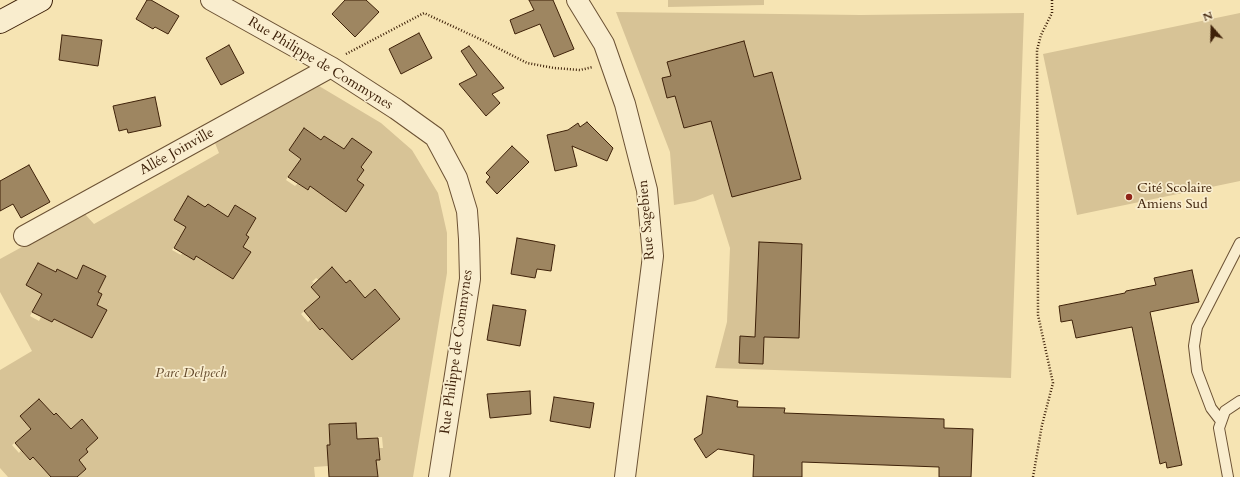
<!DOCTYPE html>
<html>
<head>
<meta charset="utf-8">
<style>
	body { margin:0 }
	#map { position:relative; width:1240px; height:477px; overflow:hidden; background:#f6e4b3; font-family:Cardo,serif }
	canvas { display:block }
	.north { position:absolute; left:1192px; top:8px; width:40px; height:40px; -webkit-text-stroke:3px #f9edce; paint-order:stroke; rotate:340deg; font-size:11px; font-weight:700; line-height:16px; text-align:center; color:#3e2109 }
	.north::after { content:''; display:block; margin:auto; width:14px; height:18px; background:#3e2109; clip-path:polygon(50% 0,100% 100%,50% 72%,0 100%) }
</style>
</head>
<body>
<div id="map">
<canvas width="1240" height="477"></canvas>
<div class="north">N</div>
</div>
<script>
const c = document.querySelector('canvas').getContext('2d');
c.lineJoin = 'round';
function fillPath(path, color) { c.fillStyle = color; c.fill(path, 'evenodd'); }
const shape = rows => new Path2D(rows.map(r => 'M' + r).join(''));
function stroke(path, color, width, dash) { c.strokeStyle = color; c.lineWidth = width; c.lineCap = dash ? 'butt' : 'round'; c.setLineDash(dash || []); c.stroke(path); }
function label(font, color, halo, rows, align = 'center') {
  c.font = font + ' Cardo,serif'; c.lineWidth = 3.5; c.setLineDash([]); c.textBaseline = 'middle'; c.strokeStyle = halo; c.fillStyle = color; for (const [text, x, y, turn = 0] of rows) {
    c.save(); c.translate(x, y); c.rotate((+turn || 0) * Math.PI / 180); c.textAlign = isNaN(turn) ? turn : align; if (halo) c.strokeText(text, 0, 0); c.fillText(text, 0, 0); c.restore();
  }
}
const green = shape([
	[668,0,764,0,764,5,668,7],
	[616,12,861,15,1024,13,1011,378,715,368,727,322,730,248,713,194,695,201,674,205,670,152],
	[1240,13,1240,181,1077,215,1043,54],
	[319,86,381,123,412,150,438,193,447,233,447,273,413,477,378,477,376,460,380,460,379,448,383,448,382,437,357,439,355,423,329,424,330,445,327,446,328,466,314,467,315,477,77,477,86,469,79,460,88,452,86,449,98,438,82,420,71,429,56,413,54,415,39,399,21,416,31,429,12,445,19,453,21,450,29,460,33,457,51,477,8,477,0,468,0,370,32,351,0,292,0,259,84,213,94,224,219,153,215,143],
	[304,128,321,140,324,136,344,149,352,138,371,152,361,167,364,170,357,180,364,186,346,211,310,186,307,190,298,183,295,186,286,180,301,159,289,150],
	[188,197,205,207,208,204,228,217,235,205,256,218,246,235,249,237,243,247,251,252,233,279,196,256,182,253,181,255,172,250,186,227,174,220],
	[38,263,56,272,57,269,77,279,83,265,106,276,98,292,102,294,97,305,106,310,92,338,54,319,52,322,41,317,39,321,30,316,42,294,27,285],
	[316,278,319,280,346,283,350,280,365,298,375,289,400,319,352,360,322,328,320,329,311,319,308,322,301,314,320,297,311,286,314,283,312,282]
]);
const building = shape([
	[147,0,151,0,179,16,168,34,155,27,153,29,136,19,147,0],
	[345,0,366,0,379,12,355,37,332,14,345,0],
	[529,0,553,0,574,49,554,57,540,24,515,34,510,20,534,10,529,0],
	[419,33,432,58,401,74,389,49,419,33],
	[62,35,102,40,98,66,59,60,62,35],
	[744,41,754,77,772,72,801,179,732,197,711,121,684,128,675,96,667,98,662,78,671,76,667,62,744,41],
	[229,45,244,73,221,85,206,58,229,45],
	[469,46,504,88,492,94,500,103,486,116,459,84,477,75,461,51,469,46],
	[155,97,161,126,128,133,127,129,119,131,113,106,155,97],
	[587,122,613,148,607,161,572,146,577,166,555,171,547,135,568,130,578,123,580,127,587,122],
	[304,128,321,140,324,136,344,149,352,138,372,152,361,167,364,170,357,180,364,185,346,212,310,186,308,190,288,177,301,159,289,150,304,128],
	[512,146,529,162,497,194,486,182,490,177,486,173,512,146],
	[29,165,50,202,21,218,13,204,0,211,0,181,29,165],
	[188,196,205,207,208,204,228,217,235,205,256,218,246,235,249,237,243,247,251,252,233,279,196,256,194,260,174,248,186,227,174,220,188,196],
	[517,238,555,245,551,271,537,269,535,278,511,274,517,238],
	[759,242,802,244,799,338,764,337,763,364,739,363,740,336,755,337,759,242],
	[38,263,56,272,57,269,77,279,83,265,106,276,98,292,102,294,97,305,107,310,92,338,54,319,52,322,32,312,42,294,26,285,38,263],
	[332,267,346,283,350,280,365,298,375,289,400,319,352,360,322,328,320,330,304,311,320,297,311,287,332,267],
	[1192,270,1199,302,1150,312,1182,465,1167,468,1166,462,1160,464,1132,327,1076,338,1072,320,1061,322,1059,306,1125,293,1126,291,1156,285,1154,278,1192,270],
	[493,305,526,310,520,346,487,340,493,305],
	[530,391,531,414,490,418,487,394,530,391],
	[707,396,738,401,737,407,785,408,784,413,944,419,944,428,973,429,971,477,939,477,939,467,802,462,802,477,753,477,754,455,718,449,706,458,694,439,702,434,707,396],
	[554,397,594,403,590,428,550,421,554,397],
	[39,399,54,415,56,413,71,429,82,419,98,438,86,449,88,452,79,460,86,469,77,477,51,477,33,457,30,460,15,443,31,429,20,416,39,399],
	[356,423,357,439,378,438,380,460,376,460,378,477,329,477,327,445,330,445,329,424,356,423]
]);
const path = shape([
	[346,54,424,13,482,40,527,63,554,68,580,70,593,67],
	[1033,477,1042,425,1053,383,1038,315,1037,50,1041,35,1052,13,1052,0]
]);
const lane = shape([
	[1221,421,1211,408,1197,371,1194,346,1197,327,1240,243],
	[1228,477,1219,428,1225,411,1240,401]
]);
const street = shape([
	[211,0,331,67,396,109,435,137,457,178,467,211,469,239,470,279,439,477],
	[577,0,604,44,625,104,647,190,653,256,625,477],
	[24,236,331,67]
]);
const secondary = shape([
	[0,22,41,0]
]);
const markers = [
	[1129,197,4,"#8f2418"]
];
const streetNames = [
	["Rue Philippe de Commynes",320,64,31],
	["Allée Joinville",177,152,-29],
	["Rue Sagebien",647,220,-95],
	["Rue Philippe de Commynes",457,352,-82]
];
const poiNames = [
	["Cité Scolaire",1137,189],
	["Amiens Sud",1137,205]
];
const parkNames = [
	["Parc Delpech",191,374]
];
fillPath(green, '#d7c396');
fillPath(building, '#9e8661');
stroke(building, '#3e2109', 1);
stroke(lane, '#6c5234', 12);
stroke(street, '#6c5234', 22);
stroke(secondary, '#3e2109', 24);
stroke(path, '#3e2109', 2.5, [1, 2]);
stroke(lane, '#f9edce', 10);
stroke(street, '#f9edce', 20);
stroke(secondary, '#f9edce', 22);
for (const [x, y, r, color] of markers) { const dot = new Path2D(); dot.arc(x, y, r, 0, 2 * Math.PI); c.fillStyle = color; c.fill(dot); stroke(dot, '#f9edce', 1.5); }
label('14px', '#3e2109', '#f9edce', streetNames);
label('14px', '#3e2109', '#f9edce', poiNames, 'left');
label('italic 14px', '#644a2c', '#f9edce', parkNames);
</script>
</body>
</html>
